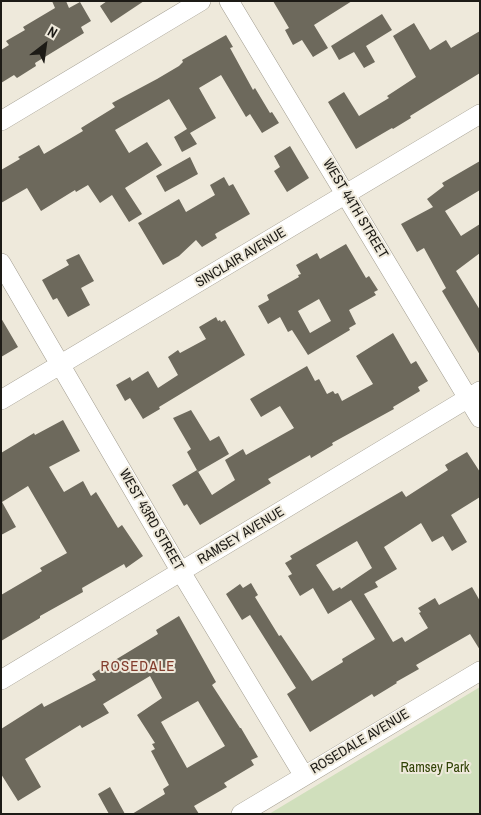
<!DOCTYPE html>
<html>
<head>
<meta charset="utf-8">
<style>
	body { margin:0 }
	#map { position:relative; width:481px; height:815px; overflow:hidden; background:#eee9db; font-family:"Archivo Narrow",sans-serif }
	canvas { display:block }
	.frame { position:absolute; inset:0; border:2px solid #1d1b16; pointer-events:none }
	.north { position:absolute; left:20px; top:20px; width:50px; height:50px; -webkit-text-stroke:4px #eee9db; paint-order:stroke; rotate:30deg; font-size:14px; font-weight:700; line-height:20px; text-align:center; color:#1d1b16 }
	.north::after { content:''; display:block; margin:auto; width:18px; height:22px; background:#1d1b16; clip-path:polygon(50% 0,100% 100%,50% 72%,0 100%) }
</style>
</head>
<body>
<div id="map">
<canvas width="481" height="815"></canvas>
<div class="frame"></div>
<div class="north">N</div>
</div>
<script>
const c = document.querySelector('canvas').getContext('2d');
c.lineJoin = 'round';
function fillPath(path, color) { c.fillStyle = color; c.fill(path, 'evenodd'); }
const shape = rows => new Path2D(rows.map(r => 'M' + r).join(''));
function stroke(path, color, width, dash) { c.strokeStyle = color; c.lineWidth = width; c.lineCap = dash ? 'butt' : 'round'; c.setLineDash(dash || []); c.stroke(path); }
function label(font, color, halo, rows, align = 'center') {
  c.font = font + ' "Archivo Narrow",sans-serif'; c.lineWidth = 4; c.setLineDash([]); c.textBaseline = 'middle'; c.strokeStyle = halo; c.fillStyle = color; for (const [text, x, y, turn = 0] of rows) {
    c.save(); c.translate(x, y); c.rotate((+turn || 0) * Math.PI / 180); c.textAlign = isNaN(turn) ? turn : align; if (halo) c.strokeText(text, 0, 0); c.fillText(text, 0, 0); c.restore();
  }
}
const green = shape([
	[480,687,480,814,269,814]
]);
const building = shape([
	[52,1,66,1,69,8,80,2,91,21,81,27,84,33,35,63,36,66,17,78,14,75,1,83,1,50,9,45,6,41,25,30,23,27,55,8],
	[107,1,144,1,111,23,100,6],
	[273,1,352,1,314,25,328,48,313,57,302,40,293,45,285,30,289,28],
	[382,14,392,30,366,46,375,62,364,68,354,52,339,60,331,46],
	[414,23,430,50,446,40,451,48,480,31,480,73,410,116,411,118,393,129,392,128,356,149,328,102,344,92,359,116,389,98,387,96,416,77,393,36],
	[226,35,233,47,230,48,253,90,255,88,270,113,272,112,279,123,262,133,250,114,246,117,221,75,199,88,216,118,190,133,197,144,182,152,174,137,187,129,169,99,115,130,129,153,147,142,162,165,125,188,142,214,129,222,112,195,100,203,88,185,76,192,75,190,41,211,27,188,1,203,1,170,20,159,18,157,39,145,44,154,83,131,81,128,115,107,112,103,157,79,179,66,183,62,182,60],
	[290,146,309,178,287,192,274,171,280,167,274,156],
	[190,157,198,174,165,192,156,176],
	[480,161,480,190,445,211,461,236,480,224,480,253,456,271,480,310,480,355,442,291,446,288,424,248,417,252,401,224,433,207,427,199,444,186,442,183],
	[224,177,229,186,233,184,250,214,215,234,217,238,202,247,196,240,179,256,163,265,138,223,179,199,186,212,215,195,210,185],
	[346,244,366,278,369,276,378,290,374,292,376,295,349,310,356,324,349,328,350,330,308,355,292,330,288,332,280,317,268,324,258,306,269,300,267,295,299,277,298,275,301,274,296,265,317,253,320,259],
	[319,299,331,321,310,333,298,311],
	[79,254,94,281,81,288,90,305,68,317,57,298,53,300,42,280,69,265,66,260],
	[216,317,218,321,220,320,221,322,225,320,245,355,159,407,160,409,143,419,130,398,125,401,116,385,130,377,132,381,148,371,158,388,178,375,168,357,178,350,180,353,206,339,199,327],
	[1,318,18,347,1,357],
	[393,333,411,364,416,361,428,381,418,387,420,391,393,407,394,409,332,443,333,445,311,458,310,455,268,479,271,483,200,525,187,504,184,506,172,485,197,470,212,495,235,480,225,460,243,449,246,455,294,428,280,406,261,417,250,399,307,366,315,381,319,379,327,394,333,391,335,394,338,393,342,401,373,384,356,356],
	[191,410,210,441,219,436,229,454,198,472,187,452,191,449,173,418],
	[63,420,80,451,49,467,64,492,83,481,91,496,96,492,118,528,122,525,143,556,126,568,124,564,82,588,83,592,40,616,40,618,1,641,1,595,42,571,40,568,67,553,28,486,2,502,16,527,1,535,1,453,34,433,35,435],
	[467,452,480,472,480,497,451,515,467,542,452,551,443,536,432,542,421,523,384,547,397,569,375,582,378,587,364,594,393,642,402,637,405,642,428,628,419,613,421,612,418,608,435,598,439,605,472,587,480,601,480,650,470,634,416,665,419,669,396,682,397,683,374,697,372,694,310,732,287,694,296,688,250,615,242,620,226,594,240,584,243,588,251,583,258,595,255,597,279,636,281,635,312,681,343,662,342,659,375,639,351,600,328,614,313,588,300,596,288,576,292,574,285,563,292,559,290,556,402,491,406,497,448,470,445,465],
	[357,541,372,568,341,589,340,587,333,591,316,565],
	[179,616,216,682,212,685,240,728,241,728,258,757,251,760,254,765,224,783,227,787,194,806,199,814,132,814,165,794,163,789,169,785,151,751,155,749,152,744,155,743,137,715,162,698,150,676,103,704,109,713,82,728,80,725,25,759,41,787,18,801,1,774,1,729,42,703,44,707,96,680,92,674,158,634,156,630],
	[198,701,225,746,187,768,161,722],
	[110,787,125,814,109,814,98,794]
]);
const minor = shape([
	[229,1,480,418],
	[1,121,201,1],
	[1,263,181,572,304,776],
	[1,400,480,114],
	[1,680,480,391],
	[241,814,480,671]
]);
const streetNames = [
	["WEST 44TH STREET",355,209,59],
	["SINCLAIR AVENUE",241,258,-31],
	["WEST 43RD STREET",151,520,60],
	["RAMSEY AVENUE",241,536,-31],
	["ROSEDALE AVENUE",360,742,-31]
];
const parkNames = [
	["Ramsey Park",435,768]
];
const neighbourhoodNames = [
	["ROSEDALE",138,667]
];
fillPath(green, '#d0dfbc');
fillPath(building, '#6d695c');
stroke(minor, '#a09b8e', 20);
stroke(minor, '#fff', 19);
label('14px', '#1d1b16', '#eee9db', streetNames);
label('14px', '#304205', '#eee9db', parkNames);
c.letterSpacing = '1px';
label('15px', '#833d2d', '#eee9db', neighbourhoodNames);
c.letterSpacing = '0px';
</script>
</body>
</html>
